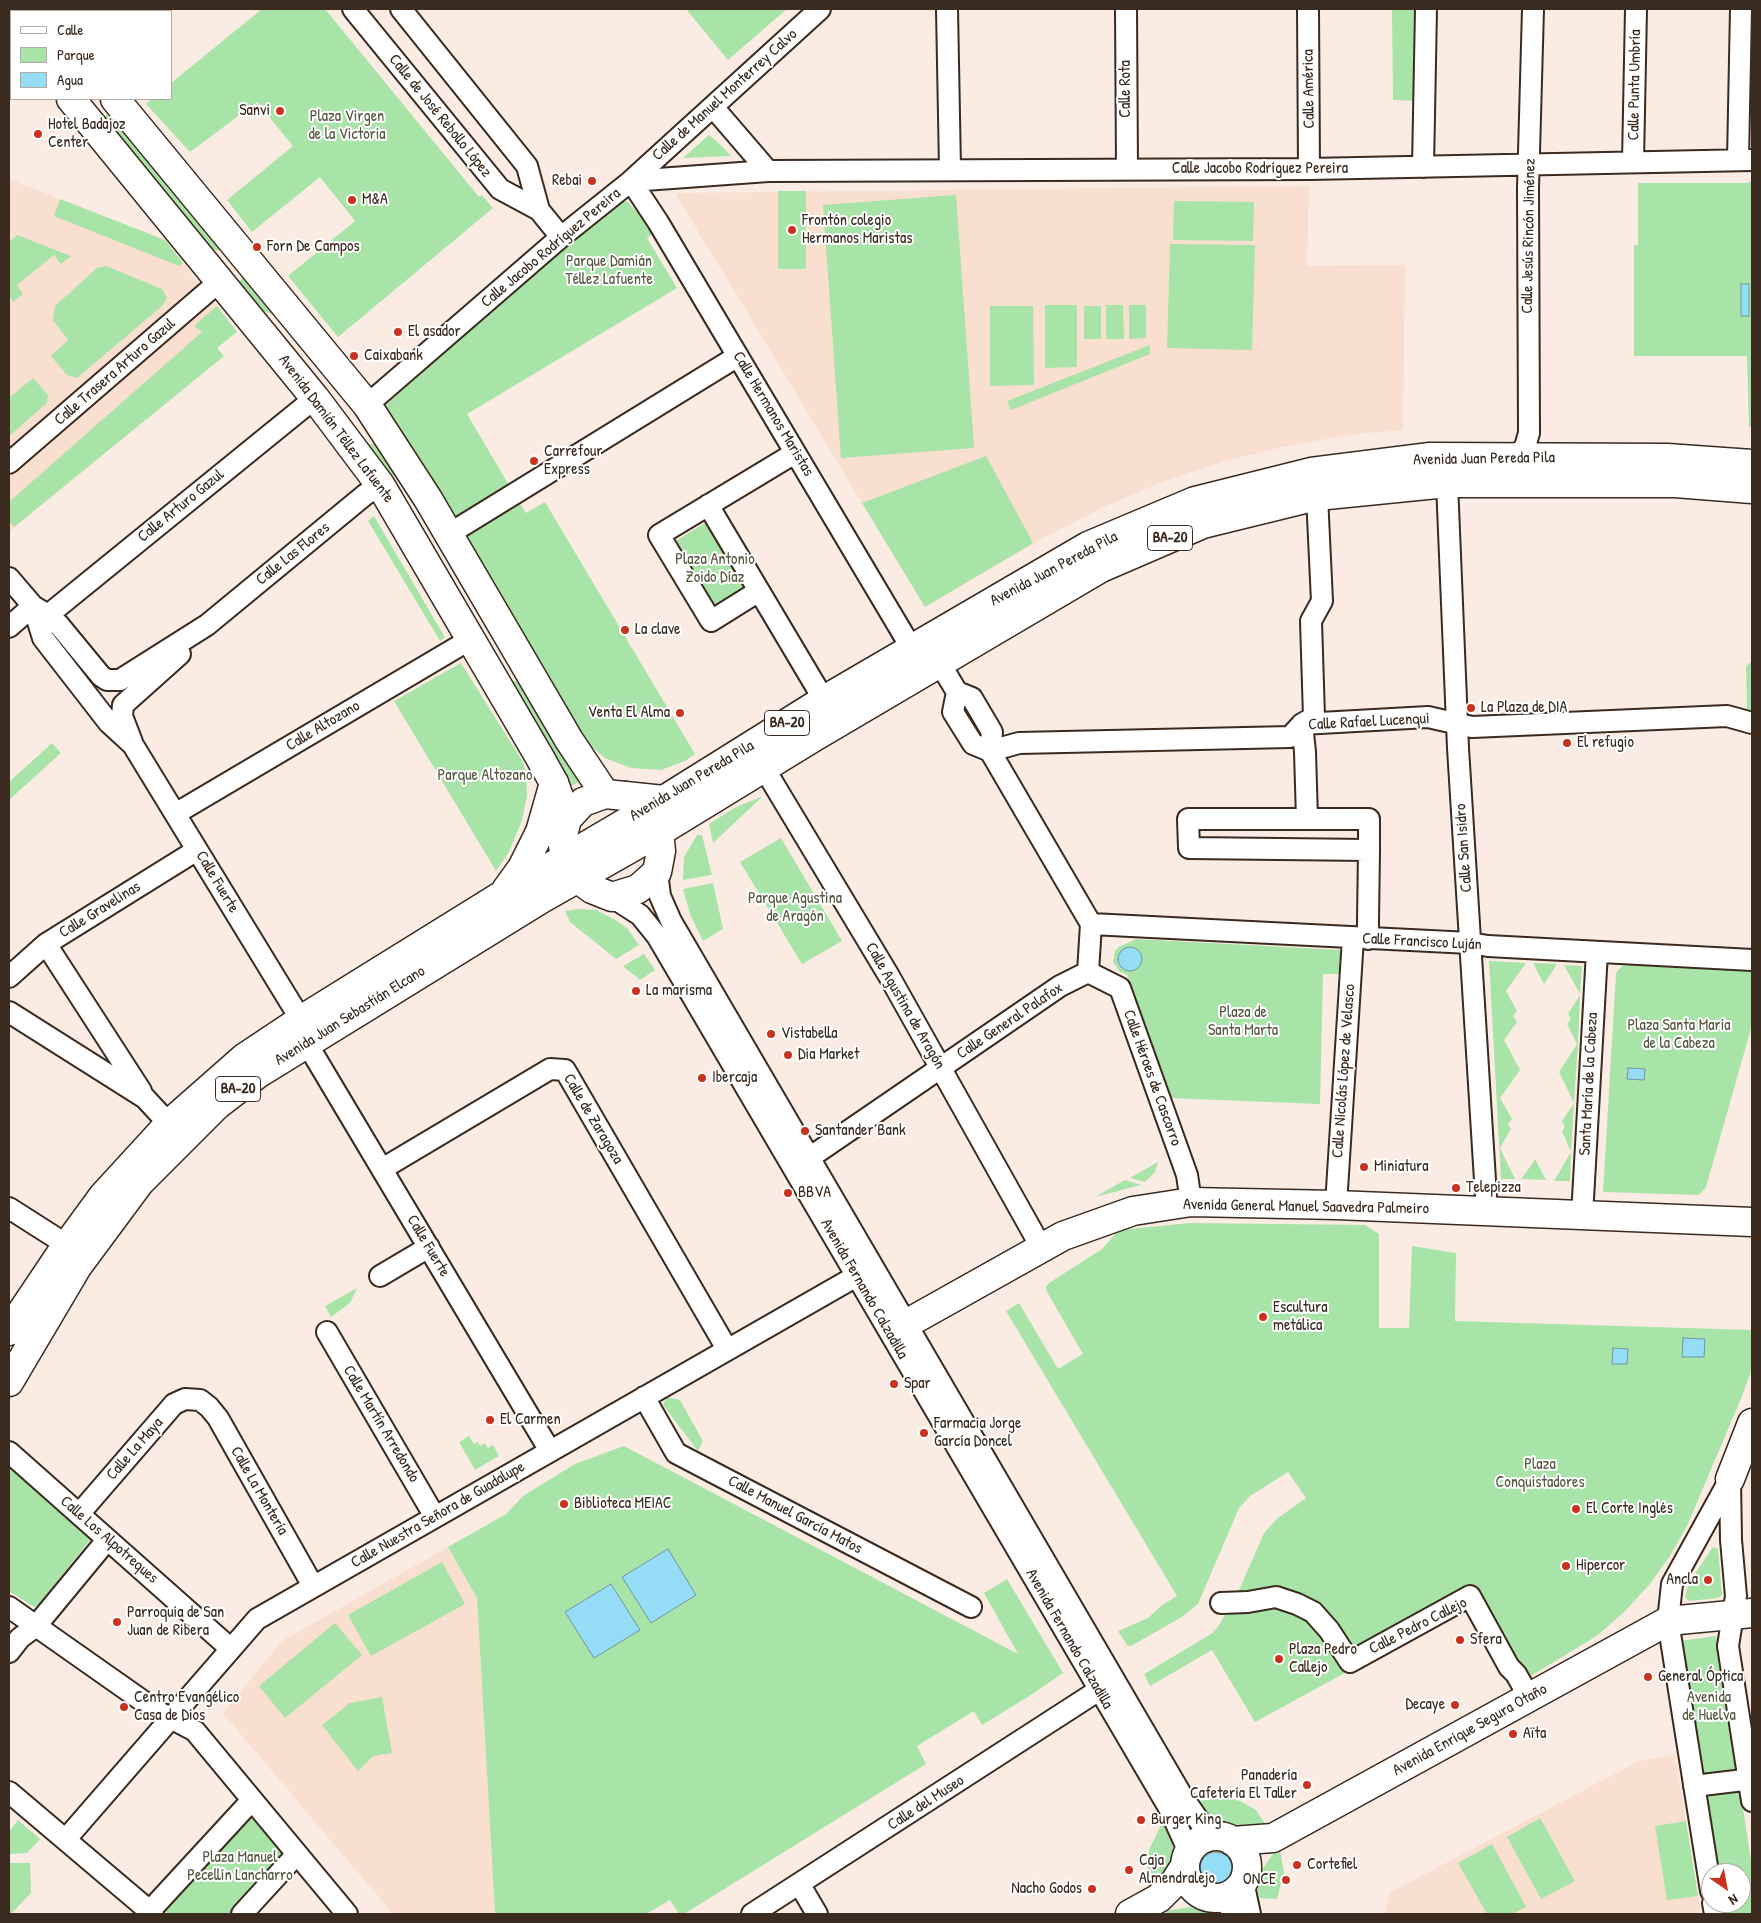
<!DOCTYPE html>
<html>
<head>
<meta charset="utf-8">
<style>
	body { margin:0 }
	#map { position:relative; width:1761px; height:1923px; overflow:hidden; background:#fbece3; font-family:"Patrick Hand",sans-serif }
	canvas { display:block }
	.frame { position:absolute; inset:0; border:10px solid #3b2a1e; pointer-events:none }
	.legend { position:absolute; left:10px; top:10px; width:162px; height:90px; box-sizing:border-box; background:#fff; border:1px solid #b1aaa5; margin:0; padding:6px 9px; list-style:none; font-size:15px; color:#3b2a1e }
	.legend li { display:flex; align-items:center; gap:10px; height:25px }
	.legend b { width:25px; border:1px solid #b1aaa5 }
	.north { position:absolute; left:1701px; top:1863px; width:50px; height:50px; box-sizing:border-box; background:#fff; border:1px solid #b1aaa5; border-radius:50%; rotate:147deg; font-size:14px; font-weight:700; line-height:20px; text-align:center; color:#3b2a1e }
	.north::after { content:''; display:block; margin:auto; width:18px; height:22px; background:#c8321e; clip-path:polygon(50% 0,100% 100%,50% 72%,0 100%) }
</style>
</head>
<body>
<div id="map">
<canvas width="1761" height="1923"></canvas>
<div class="frame"></div>
<ul class="legend">
<li><b style="height:6px;background:#fff"></b>Calle</li>
<li><b style="height:14px;background:#a8e3a8"></b>Parque</li>
<li><b style="height:14px;background:#95ddf7"></b>Agua</li>
</ul>
<div class="north">N</div>
</div>
<script>
const c = document.querySelector('canvas').getContext('2d');
c.lineJoin = 'round';
function fillPath(path, color) { c.fillStyle = color; c.fill(path, 'evenodd'); }
const shape = rows => new Path2D(rows.map(r => 'M' + r).join(''));
function stroke(path, color, width, dash) { c.strokeStyle = color; c.lineWidth = width; c.lineCap = dash ? 'butt' : 'round'; c.setLineDash(dash || []); c.stroke(path); }
function label(font, color, halo, rows, align = 'center') {
  c.font = font + ' "Patrick Hand",sans-serif'; c.lineWidth = 4; c.setLineDash([]); c.textBaseline = 'middle'; c.strokeStyle = halo; c.fillStyle = color; for (const [text, x, y, turn = 0] of rows) {
    c.save(); c.translate(x, y); c.rotate((+turn || 0) * Math.PI / 180); c.textAlign = isNaN(turn) ? turn : align; if (halo) c.strokeText(text, 0, 0); c.fillText(text, 0, 0); c.restore();
  }
}
const built = shape([
	[9,179,165,240,237,332,217,348,224,356,9,532],
	[1309,186,1307,266,1405,265,1403,430,1356,434,1291,445,1225,461,1162,482,1102,508,1047,536,925,607,675,193],
	[448,1547,477,1598,495,1914,393,1914,223,1713,282,1641],
	[1675,1754,1701,1914,1384,1914,1391,1892,1639,1761]
]);
const green = shape([
	[262,9,325,9,479,197,482,195,493,208,338,337,288,276,355,221,320,177,252,232,227,200,293,146,257,102,190,152,146,104,152,99,171,99,171,83],
	[686,9,787,9,728,60],
	[1392,9,1414,9,1413,101,1393,100],
	[111,111,220,246,219,250,213,251,209,248,102,119],
	[709,135,721,145,731,156,683,158],
	[1752,180,1752,427,1749,427,1747,356,1634,356,1634,245,1638,245,1638,183,1748,183],
	[778,191,806,191,806,269,778,269],
	[956,195,974,448,841,458,823,205],
	[60,199,165,240,183,263,179,266,54,216],
	[618,201,628,202,640,215,652,234,647,238,677,288,467,414,510,487,459,517,453,516,384,410,385,406,611,204],
	[1174,201,1254,202,1253,241,1173,240],
	[17,235,71,256,61,264,54,255,17,285,23,294,13,302,9,296,9,242],
	[1170,244,1255,245,1252,350,1167,348],
	[106,266,162,289,167,298,162,306,77,378,67,375,51,356,68,340,53,320,55,306,97,268],
	[244,277,279,317,261,310,239,285,241,279],
	[1045,305,1077,305,1077,367,1045,368],
	[1106,305,1123,305,1124,339,1106,339],
	[1129,305,1146,305,1146,338,1129,339],
	[217,306,237,332,217,348,224,356,14,527,9,521,9,502,202,332,194,326],
	[990,306,1033,306,1034,385,990,386],
	[1084,306,1101,306,1101,339,1084,339],
	[1150,345,1150,354,1011,410,1007,401],
	[33,378,48,395,47,403,9,436,9,398],
	[380,443,398,468,395,474,390,478,365,445],
	[986,456,1033,543,925,607,862,503],
	[519,502,526,513,545,502,695,754,685,761,661,770,631,768,605,758,584,740,467,541,469,532],
	[374,516,443,634,445,637,440,641,368,521],
	[708,521,755,597,721,618,674,542],
	[1752,661,1752,711,1747,711,1746,666],
	[461,663,523,762,526,773,527,796,522,820,509,852,496,871,394,701],
	[509,679,526,686,582,780,568,788],
	[52,743,61,753,9,800,9,782],
	[761,797,761,798,713,843,709,824,736,807],
	[697,835,702,835,712,875,683,880,684,857],
	[781,838,842,941,802,964,740,862],
	[713,883,723,929,703,941,690,914,683,889],
	[577,909,596,910,614,919,627,928,639,945,616,959,570,922,565,911],
	[1136,939,1340,950,1343,953,1345,974,1323,974,1320,1104,1169,1098,1127,975,1119,971,1113,962,1115,951,1119,947],
	[644,954,655,970,640,980,623,966],
	[1489,961,1526,963,1506,991,1517,1011,1513,1016,1517,1022,1504,1040,1520,1070,1500,1098,1512,1119,1508,1124,1511,1129,1500,1148,1515,1179,1501,1179],
	[1533,963,1557,964,1544,984],
	[1564,965,1582,966,1580,994],
	[1628,965,1752,971,1752,1025,1706,1187,1699,1195,1603,1192,1616,973,1622,966],
	[1580,995,1578,1044,1574,1103,1559,1072,1577,1044,1567,1024,1571,1019,1568,1014],
	[1574,1103,1571,1152,1562,1131,1565,1127,1562,1121],
	[1571,1152,1570,1181,1554,1181],
	[1535,1159,1546,1180,1521,1179,1533,1163],
	[1158,1162,1155,1172,1145,1182,1130,1178],
	[1125,1180,1141,1185,1095,1197],
	[1190,1223,1365,1225,1379,1234,1379,1328,1409,1328,1412,1246,1456,1253,1455,1321,1752,1330,1752,1369,1740,1401,1687,1526,1670,1556,1649,1585,1625,1611,1598,1635,1526,1679,1466,1607,1255,1722,1212,1650,1150,1686,1144,1674,1211,1634,1218,1627,1240,1588,1264,1533,1278,1518,1306,1498,1288,1472,1250,1496,1239,1508,1198,1604,1182,1617,1131,1646,1127,1645,1118,1631,1148,1618,1162,1605,1177,1596,1006,1311,1019,1303,1058,1369,1083,1354,1047,1292,1046,1287,1049,1283,1102,1249,1119,1230],
	[357,1288,350,1303,331,1317,325,1306],
	[667,1397,680,1400,703,1441,698,1451,663,1405],
	[469,1436,474,1444,478,1442,480,1446,485,1443,488,1448,493,1445,499,1456,475,1470,459,1442],
	[624,1446,1018,1654,984,1593,1007,1579,1063,1673,1031,1695,982,1725,974,1711,917,1746,926,1764,684,1914,679,1914,670,1900,646,1914,495,1914,477,1598,448,1547,506,1514,523,1496,575,1464],
	[9,1466,90,1540,38,1605,34,1607,9,1591],
	[1713,1547,1718,1549,1722,1595,1718,1598,1689,1601,1685,1597,1688,1584],
	[442,1562,465,1604,371,1656,348,1615],
	[335,1623,362,1655,285,1718,259,1686],
	[1716,1636,1737,1772,1702,1778,1680,1641],
	[382,1697,392,1753,373,1756,358,1771,322,1725,350,1703],
	[1740,1789,1752,1867,1752,1914,1724,1914,1722,1903,1741,1903,1741,1873,1717,1873,1704,1794],
	[1226,1797,1240,1801,1256,1810,1266,1825,1233,1828,1210,1816,1199,1801],
	[250,1816,287,1858,234,1914,168,1914,165,1911],
	[1540,1818,1575,1881,1541,1899,1507,1837],
	[18,1820,40,1839,27,1853,9,1854,9,1832],
	[1686,1821,1698,1896,1667,1900,1655,1826],
	[1166,1823,1173,1847,1173,1859,1159,1881,1149,1887,1147,1863,1149,1850,1161,1825],
	[1492,1844,1526,1907,1512,1914,1487,1914,1458,1863],
	[1280,1850,1284,1872,1277,1899,1260,1898,1258,1892,1259,1874,1272,1855],
	[9,1863,30,1863,31,1893,11,1914,9,1914],
	[1191,1907,1211,1914,1168,1914,1165,1911]
]);
const water = shape([
	[1741,284,1749,284,1749,316,1741,316,1741,284],
	'1118 959a12 12 0 1 1 24 0a12 12 0 1 1-24 0Z',
	[1628,1068,1645,1069,1644,1080,1627,1079,1628,1068],
	[1683,1338,1705,1339,1704,1357,1682,1357,1683,1338],
	[1613,1348,1628,1349,1627,1364,1612,1364,1613,1348],
	[668,1549,696,1595,651,1623,622,1577,668,1549],
	[611,1584,640,1630,594,1658,565,1612,611,1584],
	'1200 1868a16 16 0 1 1 32 0a16 16 0 1 1-32 0Z'
]);
const street = shape([
	[353,9,500,189,539,210,561,237],
	[401,9,527,166,539,210],
	[947,9,950,169],
	[1126,9,1127,169],
	[1308,9,1309,169],
	[155,11,158,9],
	[713,107,768,171],
	[1738,160,1741,9],
	[1633,162,1636,9],
	[1423,167,1426,9],
	[631,181,768,171,1309,169,1752,160],
	[631,181,658,222,912,649],
	[367,405,561,237,631,181,820,9],
	[1514,458,1525,447,1529,433,1528,188,1533,9],
	[9,463,221,280],
	[1447,483,1458,748,1487,1212],
	[708,505,824,700],
	[449,534,738,356],
	[9,578,33,606,48,615,59,625,101,676,107,680,120,680,207,625,366,494,381,486],
	[759,591,711,621,659,535,795,453],
	[33,606,43,638,109,723,133,745,301,1020],
	[48,615,315,398],
	[9,627,33,606],
	[939,662,957,692,972,698,992,732,990,751,1019,743,1290,737,1302,724,1428,717,1472,727,1727,716,1752,723],
	[957,692,953,712,973,744,990,751,1091,924],
	[132,742,122,716,123,705,180,654],
	[764,768,889,976,1041,1247],
	[175,814,471,639],
	[1307,819,1305,752,1302,724,1314,717,1311,621,1322,601,1317,496],
	[657,872,660,896,671,921,1184,1799,1200,1822,1218,1837],
	[612,897,640,915,657,936,1169,1808,1189,1852],
	[1091,924,1470,943,1488,946,1752,960],
	[1368,939,1368,921,1369,850,1369,819,1188,819,1189,848,1369,850],
	[46,944,141,1091],
	[1088,972,1120,988,1187,1175,1191,1202],
	[1088,972,1091,924],
	[9,977,46,944,197,850],
	[9,1012,145,1098,169,1124],
	[306,1042,550,1451],
	[809,1158,1060,986,1088,972],
	[382,1169,550,1069,565,1070,727,1349],
	[1336,1205,1353,938],
	[9,1208,67,1245],
	[1582,1216,1597,952],
	[380,1276,429,1247],
	[327,1332,435,1517],
	[644,1397,676,1453,971,1607],
	[9,1452,231,1649],
	[1730,1481,1731,1540,1736,1596,1728,1646,1752,1801],
	[79,1514,174,1404,185,1399,200,1400,209,1407,218,1418,313,1586],
	[1221,1603,1248,1602,1276,1597,1297,1604,1313,1612,1329,1630,1350,1662,1470,1596,1509,1667,1516,1674,1529,1697],
	[9,1607,157,1711,195,1731,347,1914],
	[9,1652,20,1638,36,1626,107,1540],
	[1694,1786,1752,1779],
	[9,1792,153,1914],
	[66,1839,257,1619,867,1270],
	[1243,1881,1250,1914],
	[800,1885,817,1914],
	[1711,1891,1668,1621,1672,1584,1730,1479],
	[1218,1898,1240,1914],
	[1713,1903,1715,1914],
	[147,1914,252,1800],
	[242,1914,297,1854],
	[752,1914,1099,1690]
]);
const secondary = shape([
	[41,9,43,11],
	[9,23,11,26],
	[71,99,315,398,381,486,539,756,554,783,567,819],
	[115,99,367,405,428,499,569,740,605,794],
	[605,794,625,796,646,810,659,832,661,851,657,872,638,889,612,897,592,889,578,879,565,859,562,839,567,819,583,802,605,794],
	[906,1324,1063,1236,1133,1211,1191,1202,1336,1205,1752,1222],
	[1730,1479,1752,1423],
	'1185 1867a31 31 0 1 1 62 0a31 31 0 1 1-62 0Z',
	[1232,1841,1273,1838,1668,1621,1752,1613],
	[1130,1914,1159,1898,1174,1883,1185,1866]
]);
const highway = shape([
	[625,796,664,800],
	[506,890,522,868,540,832,554,783],
	[9,1331,62,1252,103,1196,169,1124,244,1058,301,1020,504,894,664,800,824,700,1088,546,1195,501,1311,472,1430,457,1667,458,1752,464],
	[9,1382,77,1267,140,1182,216,1106,259,1073,541,899,659,832,814,737,1101,568,1203,524,1317,496,1447,483,1675,483,1752,489]
]);
const markers = [
	[280,111,5,"#c8321e"],
	[38,134,5,"#c8321e"],
	[592,181,5,"#c8321e"],
	[352,200,5,"#c8321e"],
	[792,230,5,"#c8321e"],
	[257,247,5,"#c8321e"],
	[398,332,5,"#c8321e"],
	[354,356,5,"#c8321e"],
	[534,461,5,"#c8321e"],
	[625,630,5,"#c8321e"],
	[1471,708,5,"#c8321e"],
	[680,713,5,"#c8321e"],
	[1567,743,5,"#c8321e"],
	[636,991,5,"#c8321e"],
	[771,1034,5,"#c8321e"],
	[788,1055,5,"#c8321e"],
	[702,1078,5,"#c8321e"],
	[805,1131,5,"#c8321e"],
	[1364,1167,5,"#c8321e"],
	[1456,1188,5,"#c8321e"],
	[788,1193,5,"#c8321e"],
	[1263,1317,5,"#c8321e"],
	[894,1384,5,"#c8321e"],
	[490,1420,5,"#c8321e"],
	[924,1433,5,"#c8321e"],
	[564,1504,5,"#c8321e"],
	[1576,1509,5,"#c8321e"],
	[1566,1566,5,"#c8321e"],
	[1708,1580,5,"#c8321e"],
	[117,1622,5,"#c8321e"],
	[1460,1640,5,"#c8321e"],
	[1279,1659,5,"#c8321e"],
	[1648,1677,5,"#c8321e"],
	[1455,1705,5,"#c8321e"],
	[124,1707,5,"#c8321e"],
	[1513,1734,5,"#c8321e"],
	[1307,1785,5,"#c8321e"],
	[1141,1820,5,"#c8321e"],
	[1297,1865,5,"#c8321e"],
	[1129,1870,5,"#c8321e"],
	[1286,1880,5,"#c8321e"],
	[1092,1889,5,"#c8321e"]
];
const shields = [
	[1170,538,45],
	[787,723,45],
	[238,1089,45]
];
const shieldNames = [
	["BA-20",1170,538],
	["BA-20",787,723],
	["BA-20",238,1089]
];
const streetNames = [
	["Calle Punta Umbría",1635,85,-89],
	["Calle Rota",1126,89,-90],
	["Calle América",1309,89,-91],
	["Calle de Manuel Monterrey Calvo",725,95,-42],
	["Calle de José Rebollo López",440,116,51],
	["Calle Jacobo Rodríguez Pereira",1260,169],
	["Calle Jesús Rincón Jiménez",1529,236,-89],
	["Calle Jacobo Rodríguez Pereira",551,248,-40],
	["Calle Trasera Arturo Gazul",115,372,-41],
	["Calle Hermanos Maristas",773,414,59],
	["Avenida Damián Téllez Lafuente",336,429,53],
	["Avenida Juan Pereda Pila",1484,459,-1],
	["Calle Arturo Gazul",181,506,-39],
	["Calle Las Flores",293,554,-39],
	["Avenida Juan Pereda Pila",1054,569,-28],
	["Calle Rafael Lucenqui",1369,722,-3],
	["Calle Altozano",323,726,-31],
	["Avenida Juan Pereda Pila",692,781,-31],
	["Calle San Isidro",1464,848,-94],
	["Calle Fuerte",217,882,59],
	["Calle Gravelinas",100,910,-32],
	["Calle Francisco Luján",1422,942,3],
	["Calle Agustina de Aragón",905,1006,60],
	["Avenida Juan Sebastián Elcano",350,1016,-32],
	["Calle General Palafox",1010,1021,-34],
	["Calle Nicolás López de Velasco",1344,1071,-86],
	["Calle Héroes de Cascorro",1152,1078,70],
	["Santa María de la Cabeza",1589,1084,-87],
	["Calle de Zaragoza",593,1119,59],
	["Avenida General Manuel Saavedra Palmeiro",1306,1207,1],
	["Calle Fuerte",428,1246,59],
	["Avenida Fernando Calzadilla",864,1289,60],
	["Calle Martín Arredondo",381,1424,59],
	["Calle La Maya",135,1449,-49],
	["Calle La Montería",259,1491,60],
	["Calle Nuestra Señora de Guadalupe",438,1515,-30],
	["Calle Manuel García Matos",795,1515,28],
	["Calle Los Alpotreques",109,1540,41],
	["Calle Pedro Callejo",1418,1626,-27],
	["Avenida Fernando Calzadilla",1069,1639,60],
	["Avenida Enrique Segura Otaño",1470,1730,-29],
	["Calle del Museo",926,1803,-33]
];
const poiNames = [
	["Sanvi",270,111,"right"],
	["Hotel Badajoz",48,125],
	["Center",48,143],
	["Rebai",582,181,"right"],
	["M&A",362,200],
	["Frontón colegio",802,221],
	["Hermanos Maristas",802,239],
	["Forn De Campos",267,247],
	["El asador",408,332],
	["Caixabank",364,356],
	["Carrefour",544,452],
	["Express",544,470],
	["La clave",635,630],
	["La Plaza de DIA",1481,708],
	["Venta El Alma",670,713,"right"],
	["El refugio",1577,743],
	["La marisma",646,991],
	["Vistabella",781,1034],
	["Dia Market",798,1055],
	["Ibercaja",712,1078],
	["Santander Bank",815,1131],
	["Miniatura",1374,1167],
	["Telepizza",1466,1188],
	["BBVA",798,1193],
	["Escultura",1273,1308],
	["metálica",1273,1326],
	["Spar",904,1384],
	["El Carmen",500,1420],
	["Farmacia Jorge",934,1424],
	["García Doncel",934,1442],
	["Biblioteca MEIAC",574,1504],
	["El Corte Inglés",1586,1509],
	["Hipercor",1576,1566],
	["Ancla",1698,1580,"right"],
	["Parroquia de San",127,1613],
	["Juan de Ribera",127,1631],
	["Sfera",1470,1640],
	["Plaza Pedro",1289,1650],
	["Callejo",1289,1668],
	["General Óptica",1658,1677],
	["Centro Evangélico",134,1698],
	["Casa de Dios",134,1716],
	["Decaye",1445,1705,"right"],
	["Aïta",1523,1734],
	["Panadería",1297,1776,"right"],
	["Cafetería El Taller",1297,1794,"right"],
	["Burger King",1151,1820],
	["Caja",1139,1861],
	["Almendralejo",1139,1879],
	["Cortefiel",1307,1865],
	["ONCE",1276,1880,"right"],
	["Nacho Godos",1082,1889,"right"]
];
const parkNames = [
	["Plaza Virgen",347,117],
	["de la Victoria",347,135],
	["Parque Damián",609,262],
	["Téllez Lafuente",609,280],
	["Plaza Antonio",715,560],
	["Zoido Díaz",715,578],
	["Parque Altozano",485,776],
	["Parque Agustina",795,899],
	["de Aragón",795,917],
	["Plaza de",1243,1013],
	["Santa Marta",1243,1031],
	["Plaza Santa María",1679,1026],
	["de la Cabeza",1679,1044],
	["Plaza",1540,1465],
	["Conquistadores",1540,1483],
	["Avenida",1709,1698],
	["de Huelva",1709,1716],
	["Plaza Manuel",240,1858],
	["Pecellín Lancharro",240,1876]
];
fillPath(built, '#f8dfcf');
fillPath(green, '#a8e3a8');
fillPath(water, '#95ddf7');
stroke(water, '#7195a0', 1);
stroke(street, '#3b2a1e', 24);
stroke(secondary, '#3b2a1e', 31);
stroke(highway, '#3b2a1e', 31);
stroke(street, '#fff', 20);
stroke(secondary, '#fff', 28);
stroke(highway, '#fff', 28);
for (const [x, y, r, color] of markers) { const dot = new Path2D(); dot.arc(x, y, r, 0, 2 * Math.PI); c.fillStyle = color; c.fill(dot); stroke(dot, '#fff', 2); }
for (const [x, y, w] of shields) { const box = new Path2D(); box.roundRect(x - w / 2, y - 12.5, w, 25, 4); c.fillStyle = '#fff'; c.fill(box); stroke(box, '#3b2a1e', 1); }
label('bold 15px', '#3b2a1e', null, shieldNames);
label('16px', '#3b2a1e', '#fff', streetNames);
label('16px', '#3b2a1e', '#fff', poiNames, 'left');
label('16px', '#565840', '#fff', parkNames);
</script>
</body>
</html>
